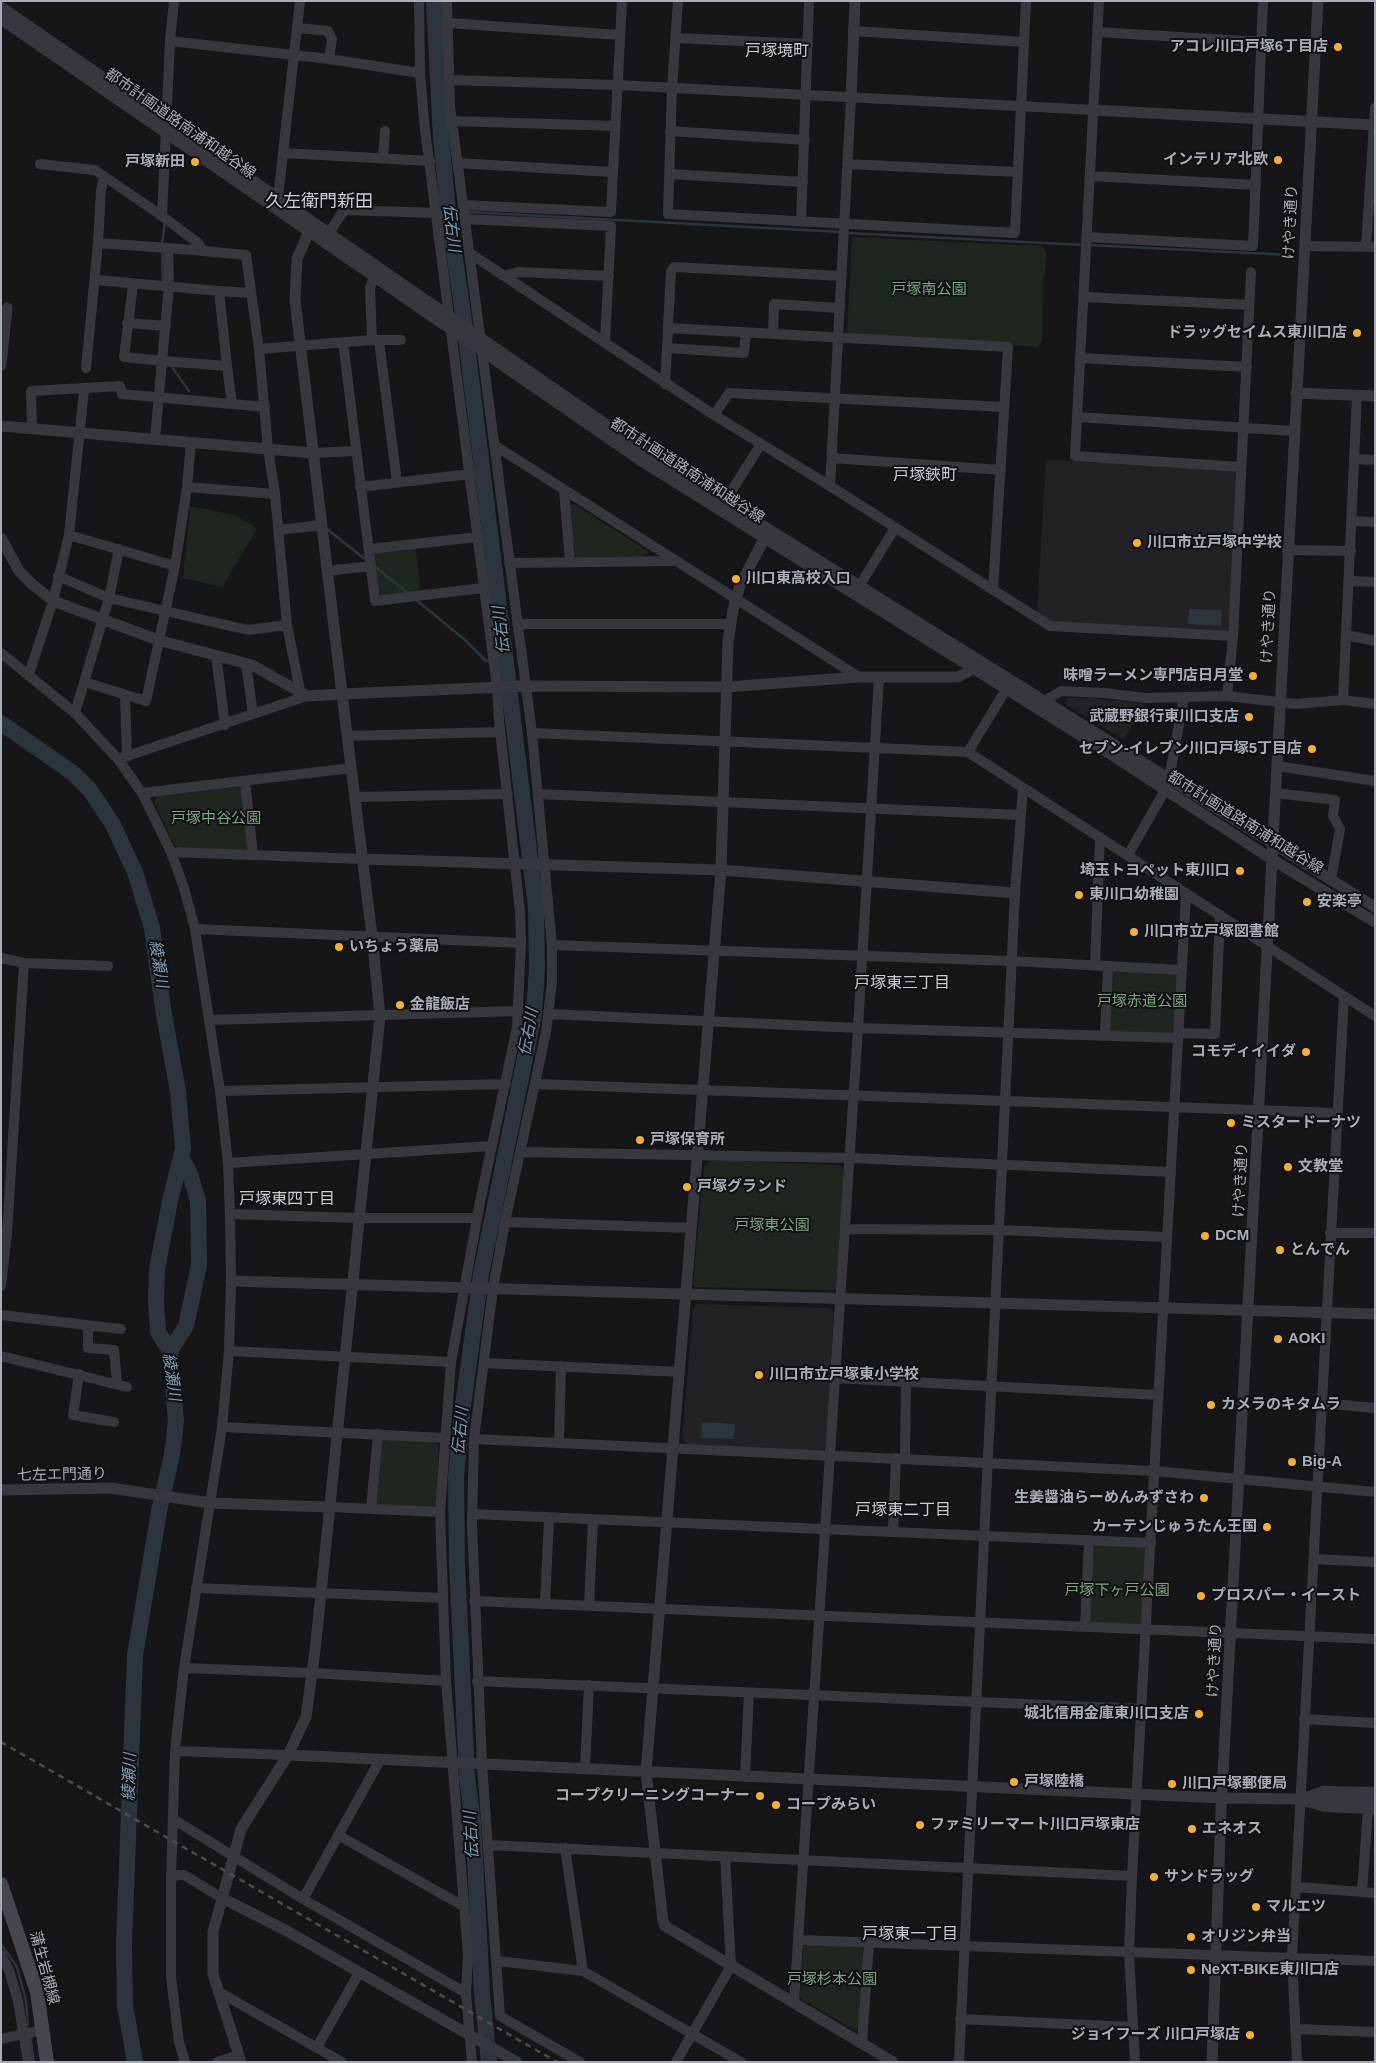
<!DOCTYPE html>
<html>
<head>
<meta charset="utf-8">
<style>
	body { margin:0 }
	#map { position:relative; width:1376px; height:2063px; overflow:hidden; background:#161618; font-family:Arial,sans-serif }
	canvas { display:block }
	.frame { position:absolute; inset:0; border:2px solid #a8adb8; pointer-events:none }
</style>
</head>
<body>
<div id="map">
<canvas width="1376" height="2063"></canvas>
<div class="frame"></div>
</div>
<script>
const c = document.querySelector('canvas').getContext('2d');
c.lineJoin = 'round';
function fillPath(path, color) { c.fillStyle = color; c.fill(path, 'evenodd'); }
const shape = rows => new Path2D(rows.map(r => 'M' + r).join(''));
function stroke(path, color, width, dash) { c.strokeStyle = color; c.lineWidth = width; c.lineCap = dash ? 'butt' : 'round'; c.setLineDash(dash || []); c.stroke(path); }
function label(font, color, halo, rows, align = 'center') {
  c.font = font + ' Arial,"Noto Sans JP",sans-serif'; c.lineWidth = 4; c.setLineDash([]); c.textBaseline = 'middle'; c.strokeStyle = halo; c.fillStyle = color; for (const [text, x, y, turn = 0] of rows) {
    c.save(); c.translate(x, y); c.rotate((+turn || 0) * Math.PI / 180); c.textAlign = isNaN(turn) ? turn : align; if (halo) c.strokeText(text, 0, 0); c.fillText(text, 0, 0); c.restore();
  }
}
const built = shape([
	[1046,460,1234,469,1237,473,1229,628,1226,632,1049,621,1037,612],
	[1066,698,1093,698,1145,704,1124,740,1065,704],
	[696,1304,829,1308,834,1312,826,1446,822,1451,686,1444,682,1439,693,1309]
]);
const green = shape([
	[852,237,1043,246,1047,256,1043,282,1042,342,1037,347,1012,345,1012,343,847,335],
	[574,504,649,552,646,556,577,557,575,554,569,506],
	[190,506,235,515,257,529,222,587,183,578],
	[416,547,420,591,383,596,377,592,373,557,376,552],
	[239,787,242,790,248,850,179,848,173,843,154,802,157,796],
	[1114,970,1171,972,1176,975,1175,1031,1172,1035,1111,1032,1107,1030,1111,974],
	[711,1160,839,1165,844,1170,836,1287,833,1290,695,1287,693,1283,704,1166],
	[383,1438,434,1441,439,1446,436,1503,432,1508,377,1506,375,1503,381,1441],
	[1097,1545,1144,1547,1147,1552,1143,1619,1139,1625,1092,1623,1088,1620,1091,1549],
	[807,1944,860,1946,865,1952,861,2027,854,2030,802,1999,800,1995,803,1949]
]);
const water = shape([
	[1189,609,1222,610,1221,626,1188,624],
	[702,1422,735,1424,734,1439,701,1438]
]);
const stream = shape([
	[448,212,456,212],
	[468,212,842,232],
	[847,233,1084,245],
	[162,244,165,223],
	[1089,245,1290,255],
	[162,250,163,284],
	[170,364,189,391],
	[327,529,366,560],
	[374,566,409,594],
	[415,599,464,639,486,661,491,661],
	[497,661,505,662],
	[1,1944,17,1967,26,2001,28,2025],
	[30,2036,34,2062]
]);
const river = shape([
	[434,1,441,137,448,212,463,313,536,907,537,968,534,1014,481,1274,462,1413,456,1478,457,1562,467,1777,473,1823,482,1993,489,2062],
	[1,723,73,773,90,790,112,823,135,872,152,928,164,1015,178,1091,183,1149,170,1201,157,1269,156,1302,158,1332,170,1351,176,1421,172,1455,159,1511,135,1655,124,1944,125,2006,135,2062],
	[170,1351,186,1326,199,1265,198,1201,190,1174,181,1157]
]);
const minor = shape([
	[174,1,170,41,162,216,198,243,203,251,246,255,259,349,268,449,275,494,287,625],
	[419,1,420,73,425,130,497,688,499,721,520,912,521,943,517,1027,480,1202,451,1362,440,1512,446,1681,468,1955,466,1993,472,2062],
	[447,1,450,106,532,733,552,945,552,982,546,1032,505,1222,493,1289,474,1439,472,1524,482,1764,500,2016,580,2062],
	[678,1,672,88,668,214,1015,233,1026,1],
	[1099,1,1075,456,1241,467],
	[448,23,620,35],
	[298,28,328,31,332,39,329,59],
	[853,31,1024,42],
	[1098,32,1262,42],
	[676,38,808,44],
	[170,41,329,59,420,73],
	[449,80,618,85,1093,110],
	[451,121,615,126],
	[670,131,805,140],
	[283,153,430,161],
	[383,158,385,131],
	[457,163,612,172],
	[40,164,95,170,162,216],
	[847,164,1016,172],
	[670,174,803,182],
	[1090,176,1256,185],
	[278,198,300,1],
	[463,205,611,212,622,1],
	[464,219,611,226,605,342],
	[801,221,809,1],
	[329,233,344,210,437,213],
	[1087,237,1253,246,1263,1],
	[98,243,101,190,104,177],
	[1305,246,1375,247],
	[1366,247,1375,108],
	[203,251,168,248,169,286,162,361,227,366,232,404],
	[471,254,714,415,830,486,1050,626,1233,636],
	[505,276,518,272,609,276],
	[96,280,219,291],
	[133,285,124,357,162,361,155,439],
	[1084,297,1249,305],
	[127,323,166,326],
	[668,328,1008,347,993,590],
	[773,334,774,304,840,308],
	[372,340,370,288,376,270],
	[379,341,397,482],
	[343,342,375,601,483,588],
	[667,348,744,353,746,332],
	[259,349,372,340,401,340],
	[1080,358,1247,367],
	[227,366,219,291,251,293],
	[86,368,98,243,168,248],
	[665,384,671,271,674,267,841,276],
	[714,415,729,393,1004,407],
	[1078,417,1294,431],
	[32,428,31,391,120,386,122,394,265,407],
	[494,445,859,677],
	[313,453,356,451],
	[832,458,1001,470],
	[1354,459,1375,460],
	[830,486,851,98],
	[187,487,275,494],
	[360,487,470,474],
	[564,490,570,562],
	[724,503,761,444],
	[1352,521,1375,522],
	[279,530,322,525],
	[69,535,175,566],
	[119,549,109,598,75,713,118,759,142,793,171,852,184,888,195,929,220,1091,228,1163,230,1214,231,1281,229,1351,222,1427,184,1668,175,1751,171,1879],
	[369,549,477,537],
	[1287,550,1351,551],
	[509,563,674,561],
	[327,571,371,566],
	[58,576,109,598,248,630,287,625,300,691],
	[1349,581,1375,582],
	[855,593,895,528],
	[517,624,731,624],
	[1346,635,1375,641],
	[1,653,75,713],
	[216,655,225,725],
	[246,663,253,714],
	[29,674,53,601,69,535,84,390],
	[84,682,146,701,175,566,187,487,191,443],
	[125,696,127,756],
	[1227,696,1233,636,1251,272],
	[1343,700,1357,396],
	[1044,701,1061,691,1105,693,1145,698,1227,696,1296,704,1343,700,1375,704],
	[532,733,968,752,1375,1016],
	[348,736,500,732],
	[968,752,1010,683],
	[118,759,307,696],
	[1277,766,1375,781],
	[245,781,253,855],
	[142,793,351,768],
	[1276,793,1335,800,1333,816,1340,829,1331,880],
	[538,794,1021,815],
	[355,797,508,794],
	[171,852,362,859],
	[1128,855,1168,785,1184,697],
	[195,929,521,943],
	[552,945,1012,961,1182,970],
	[1,958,24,963,108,966],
	[1095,966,1100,837],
	[549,1014,858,1028,1178,1038],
	[209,1020,519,1011],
	[1179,1033,1215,1034,1220,915],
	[1105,1035,1108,966],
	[536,1084,1337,1113],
	[220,1091,506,1084],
	[521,1152,850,1158,1170,1172],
	[228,1163,491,1146],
	[230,1214,359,1218,477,1218],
	[505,1222,691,1228],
	[845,1229,999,1230,1166,1237],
	[1330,1233,1375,1233],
	[1,1286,7,1233,24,963],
	[1,1315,121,1329],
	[88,1325,88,1348,114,1350,117,1383],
	[229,1351,451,1362],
	[1,1356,127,1387],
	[484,1363,680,1372],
	[79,1374,73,1415,114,1422],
	[834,1378,1158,1395],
	[1322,1403,1375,1408],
	[222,1427,444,1438],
	[474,1439,1155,1471,1375,1492],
	[559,1443,561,1366],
	[905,1459,906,1381],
	[329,1507,440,1512],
	[371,1509,378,1434],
	[472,1514,1151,1543],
	[893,1532,896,1458],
	[1314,1559,1375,1562],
	[196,1588,442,1598],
	[474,1601,1375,1639],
	[545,1603,549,1519],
	[589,1605,593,1520],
	[1085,1626,1089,1540],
	[184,1668,312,1673,446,1681],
	[477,1681,1143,1709],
	[1304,1719,1375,1723],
	[175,1751,288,1755],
	[585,1769,589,1685],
	[745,1777,749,1693],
	[1304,1798,1323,1791,1375,1792],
	[1304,1801,1324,1807,1375,1809],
	[173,1819,303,1899,466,1993],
	[338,1835,463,1906],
	[488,1845,1132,1876],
	[565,1848,583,1971],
	[1297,1887,1375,1893],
	[1362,1892,1368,1809],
	[303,1899,380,1760],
	[800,1940,1375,1961],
	[1,1955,9,1970,18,2001,28,2062],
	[498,1961,583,1971,741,2062],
	[219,1992,342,2062],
	[794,2002,858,1028,879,677],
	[960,2019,1132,2027],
	[1295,2029,1375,2032],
	[1,2039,42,2030],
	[862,2043,869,1943],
	[317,2047,359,1973],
	[185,2062,179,2042,171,1977,171,1879,177,1875,184,1875,222,1898],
	[217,2062,239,2055],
	[676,2062,731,1966,725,1856],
	[959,2062,1015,893,1023,789],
	[1135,2062,1129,1953,1132,1876,1186,894],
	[1297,2062,1292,1957,1344,996]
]);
const tertiary = shape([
	[1,7,659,461,1375,907],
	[1,19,640,460,1112,755,1273,860,1375,922],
	[851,98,855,1],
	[1093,110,1375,125],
	[1,365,7,308],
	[1296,393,1375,396],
	[1,426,313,453],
	[769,530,740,585,733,610,728,641,721,870,646,1772,663,1921,665,1926,893,2062],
	[1,538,19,571,32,584,53,601,158,640,252,665,307,696,342,694,295,300,297,259,311,227],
	[362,859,721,870,1015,893],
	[231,1281,1375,1314],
	[1,1490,111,1488,210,1503,329,1507],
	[288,1755,1222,1798,1375,1800],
	[222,1898,285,1930,517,2062],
	[241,2062,213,1974,213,1932,241,1829,288,1755,306,1717,315,1651,380,1016,372,936,342,694,525,686,727,687,859,677,958,677,973,669],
	[1212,2062,1221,1809,1318,1]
]);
const secondary = shape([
	[1,1884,37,1992,47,2062]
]);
const rail = shape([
	[1,1742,557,2062]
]);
const markers = [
	[1338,47,5,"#f2b134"],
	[1278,160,5,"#f2b134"],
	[195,162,5,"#f2b134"],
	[1357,333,5,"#f2b134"],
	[1137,543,5,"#f2b134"],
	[736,579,5,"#f2b134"],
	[1253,676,5,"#f2b134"],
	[1249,717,5,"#f2b134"],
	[1312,749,5,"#f2b134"],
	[1240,871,5,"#f2b134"],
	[1079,895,5,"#f2b134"],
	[1307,902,5,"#f2b134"],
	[1134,932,5,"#f2b134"],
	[339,947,5,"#f2b134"],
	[400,1005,5,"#f2b134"],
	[1306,1052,5,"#f2b134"],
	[1231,1123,5,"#f2b134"],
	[640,1140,5,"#f2b134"],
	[1288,1167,5,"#f2b134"],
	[687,1187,5,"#f2b134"],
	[1205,1236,5,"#f2b134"],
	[1280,1250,5,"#f2b134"],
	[1278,1339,5,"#f2b134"],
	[759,1375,5,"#f2b134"],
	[1211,1405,5,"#f2b134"],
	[1292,1462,5,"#f2b134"],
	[1204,1498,5,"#f2b134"],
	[1267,1527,5,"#f2b134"],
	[1201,1596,5,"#f2b134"],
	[1199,1714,5,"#f2b134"],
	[1014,1782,5,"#f2b134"],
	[1172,1784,5,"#f2b134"],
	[760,1796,5,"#f2b134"],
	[776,1805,5,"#f2b134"],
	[920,1825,5,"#f2b134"],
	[1192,1829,5,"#f2b134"],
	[1154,1877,5,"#f2b134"],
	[1256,1907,5,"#f2b134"],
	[1191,1937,5,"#f2b134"],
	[1191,1970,5,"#f2b134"],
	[1250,2035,5,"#f2b134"]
];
const poiNames = [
	["アコレ川口戸塚6丁目店",1328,47,"right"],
	["インテリア北欧",1268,160,"right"],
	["戸塚新田",185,162,"right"],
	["ドラッグセイムス東川口店",1347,333,"right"],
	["川口市立戸塚中学校",1147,543],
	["川口東高校入口",746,579],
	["味噌ラーメン専門店日月堂",1243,676,"right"],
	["武蔵野銀行東川口支店",1239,717,"right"],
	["セブン-イレブン川口戸塚5丁目店",1302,749,"right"],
	["埼玉トヨペット東川口",1230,871,"right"],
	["東川口幼稚園",1089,895],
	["安楽亭",1317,902],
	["川口市立戸塚図書館",1144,932],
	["いちょう薬局",349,947],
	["金龍飯店",410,1005],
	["コモディイイダ",1296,1052,"right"],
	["ミスタードーナツ",1241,1123],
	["戸塚保育所",650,1140],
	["文教堂",1298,1167],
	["戸塚グランド",697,1187],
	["DCM",1215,1236],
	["とんでん",1290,1250],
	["AOKI",1288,1339],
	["川口市立戸塚東小学校",769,1375],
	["カメラのキタムラ",1221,1405],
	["Big-A",1302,1462],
	["生姜醤油らーめんみずさわ",1194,1498,"right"],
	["カーテンじゅうたん王国",1257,1527,"right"],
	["プロスパー・イースト",1211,1596],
	["城北信用金庫東川口支店",1189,1714,"right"],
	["戸塚陸橋",1024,1782],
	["川口戸塚郵便局",1182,1784],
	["コープクリーニングコーナー",750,1796,"right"],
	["コープみらい",786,1805],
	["ファミリーマート川口戸塚東店",930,1825],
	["エネオス",1202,1829],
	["サンドラッグ",1164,1877],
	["マルエツ",1266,1907],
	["オリジン弁当",1201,1937],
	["NeXT-BIKE東川口店",1201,1970],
	["ジョイフーズ 川口戸塚店",1240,2035,"right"]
];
const streetNames = [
	["都市計画道路南浦和越谷線",180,124,35],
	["けやき通り",1291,222,-87],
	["都市計画道路南浦和越谷線",687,471,33],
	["けやき通り",1269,626,-87],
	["都市計画道路南浦和越谷線",1245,823,32],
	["けやき通り",1241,1180,-87],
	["七左エ門通り",62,1475,-1],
	["けやき通り",1215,1660,-87],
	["蒲生岩槻線",44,1968,75]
];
const parkNames = [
	["戸塚南公園",929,290],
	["戸塚中谷公園",216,819],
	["戸塚赤道公園",1142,1002],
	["戸塚東公園",772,1226],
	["戸塚下ヶ戸公園",1117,1591],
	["戸塚杉本公園",832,1980]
];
const neighbourhoodNames = [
	["戸塚境町",777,52],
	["戸塚鋏町",925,476],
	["戸塚東三丁目",902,984],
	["戸塚東四丁目",287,1200],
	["戸塚東二丁目",903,1511],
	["戸塚東一丁目",910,1935]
];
const waterNames = [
	["伝右川",451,228,83],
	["伝右川",502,630,-97],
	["綾瀬川",158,964,81],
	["伝右川",529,1032,-80],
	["綾瀬川",171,1377,82],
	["伝右川",461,1431,-85],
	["綾瀬川",130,1777,-88],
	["伝右川",472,1835,-94]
];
const quarterNames = [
	["久左衛門新田",319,202]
];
fillPath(built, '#222225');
fillPath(green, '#1e261f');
fillPath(water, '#2c353c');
stroke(stream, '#2c353c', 2.5);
stroke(river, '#2c353c', 16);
stroke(minor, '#37383d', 10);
stroke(tertiary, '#37383d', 11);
stroke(secondary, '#45474d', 14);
stroke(rail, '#4a4c52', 2.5, [6, 5]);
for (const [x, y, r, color] of markers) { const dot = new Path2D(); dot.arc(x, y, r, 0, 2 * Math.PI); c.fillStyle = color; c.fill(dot); stroke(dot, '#111113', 2); }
label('bold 15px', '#a8adb8', '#111113', poiNames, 'left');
label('15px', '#a8adb8', '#111113', streetNames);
label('15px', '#7fa381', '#111113', parkNames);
label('16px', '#c9ccd4', '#111113', neighbourhoodNames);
label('italic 16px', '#7f9bb3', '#111113', waterNames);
label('18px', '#c9ccd4', '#111113', quarterNames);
</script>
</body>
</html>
